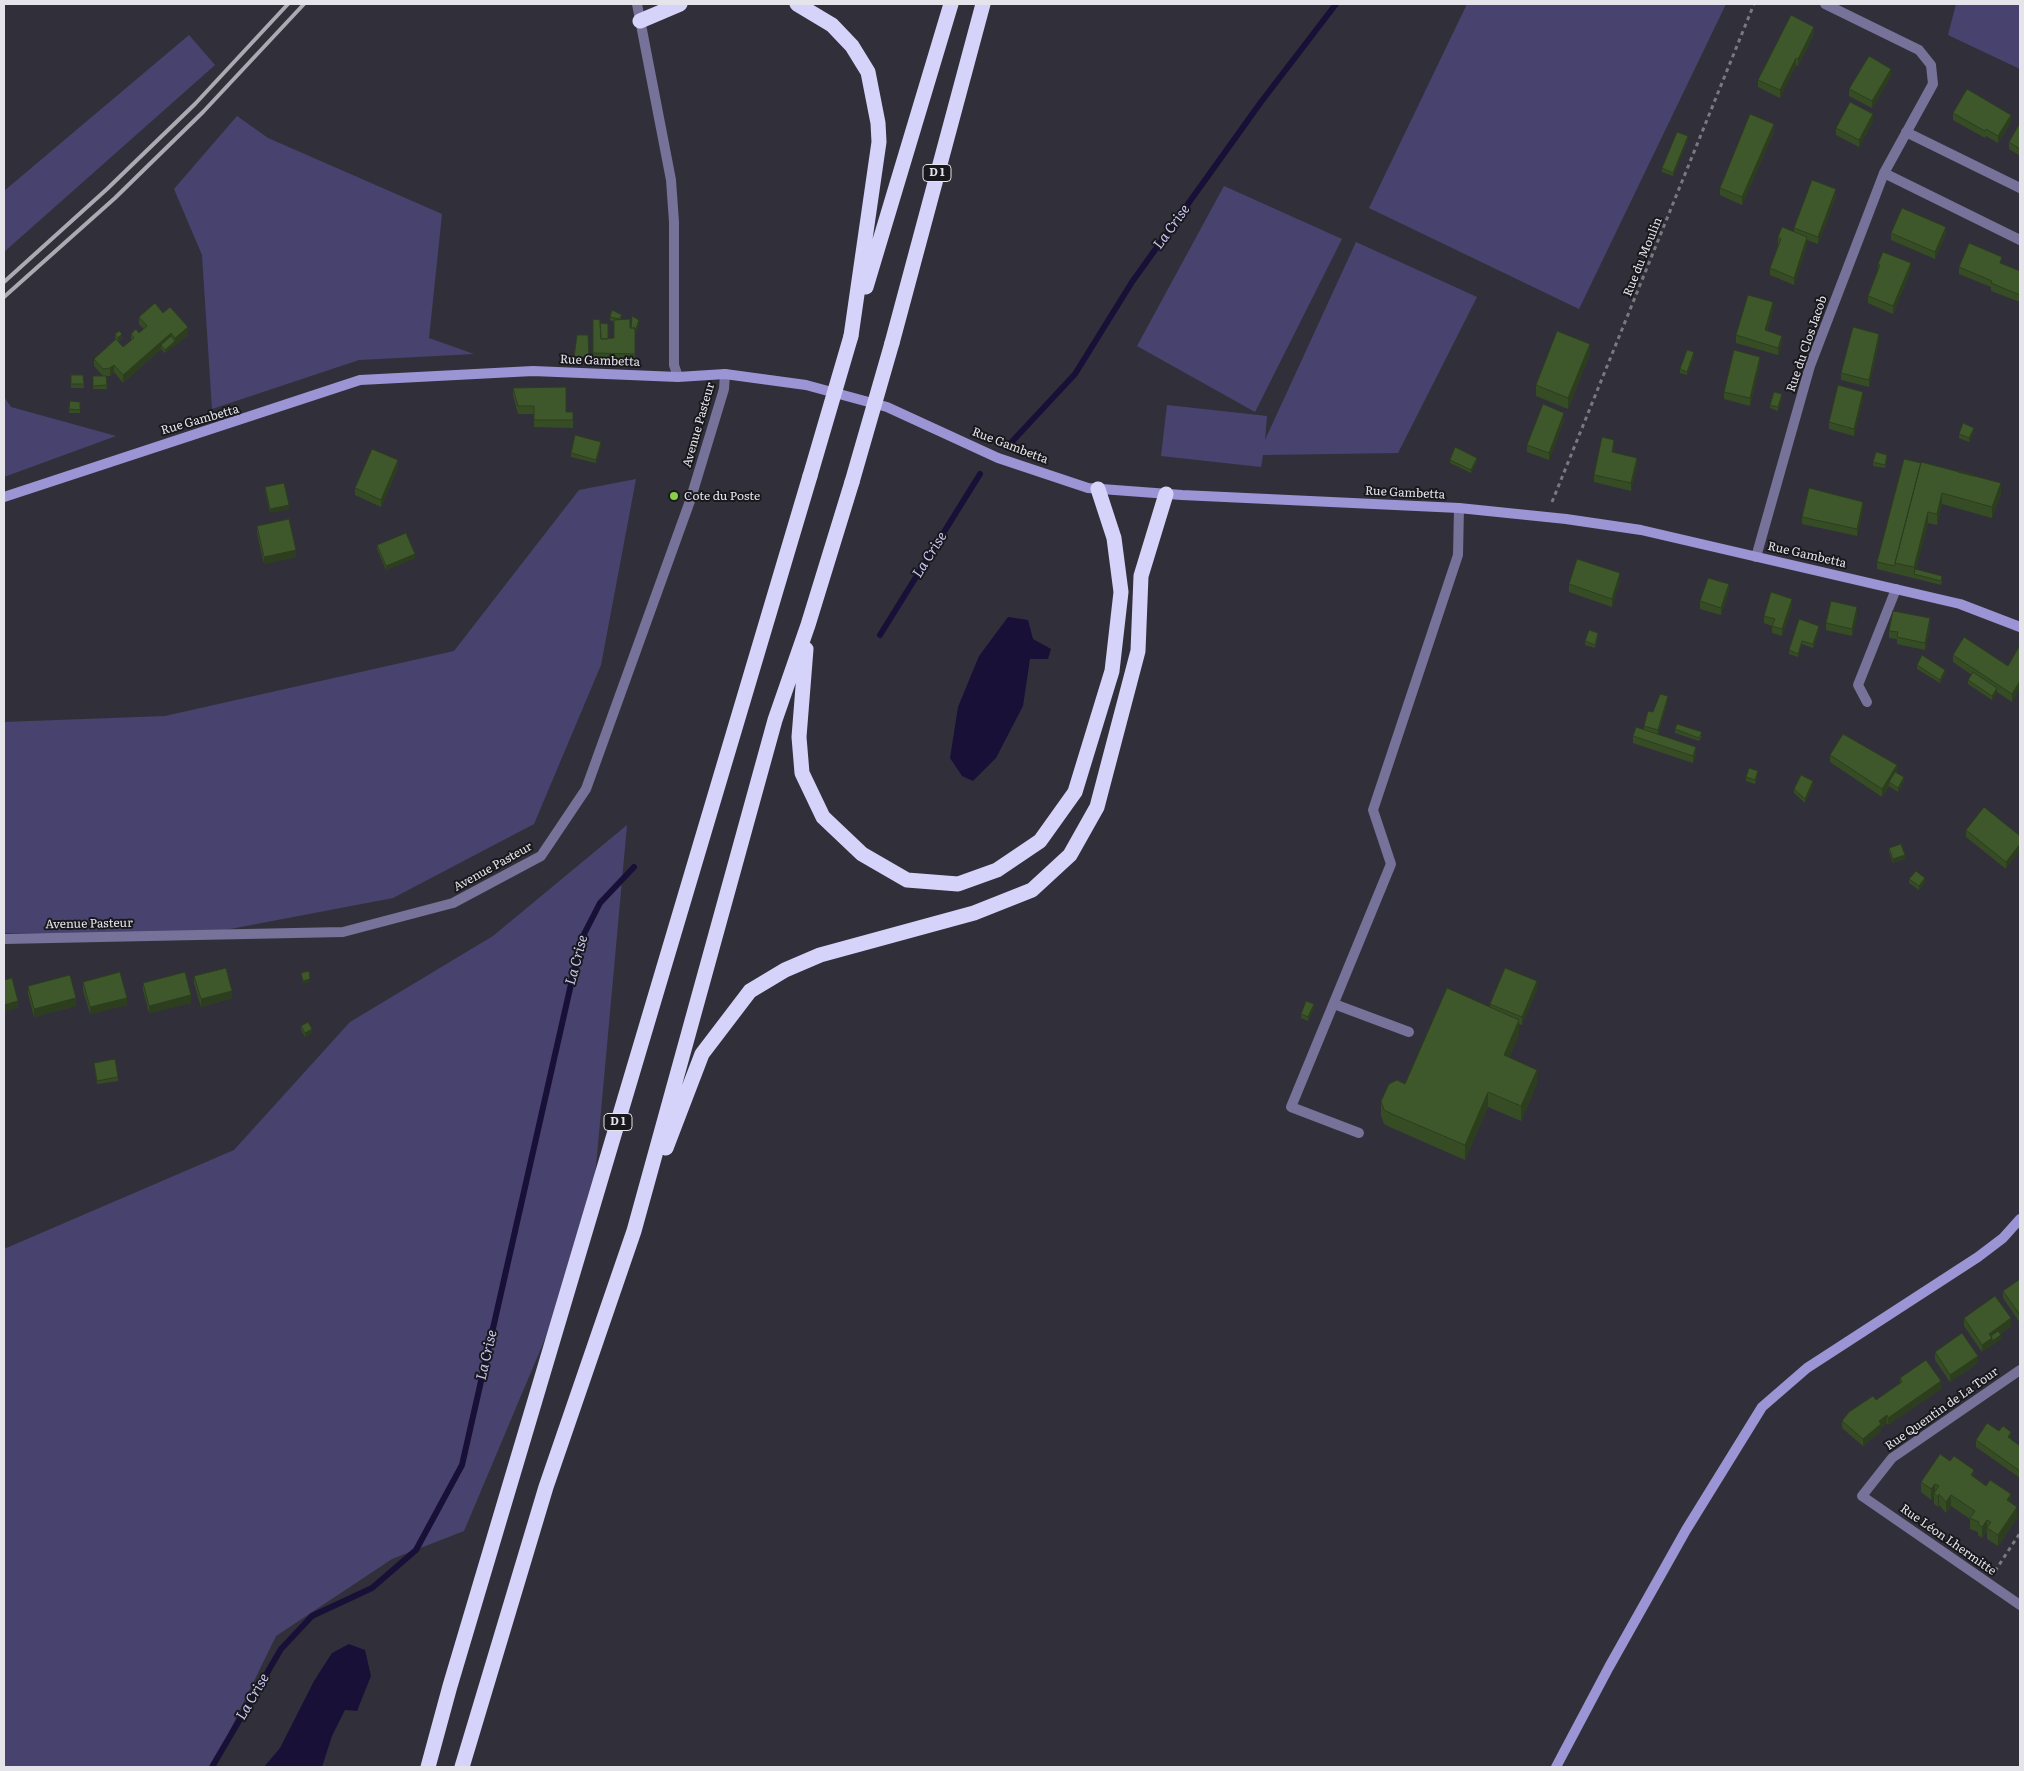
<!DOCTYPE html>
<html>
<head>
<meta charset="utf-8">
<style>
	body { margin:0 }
	#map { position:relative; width:2024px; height:1771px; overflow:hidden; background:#31303a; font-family:Literata,serif }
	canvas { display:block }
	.frame { position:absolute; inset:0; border:5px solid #e5e4eb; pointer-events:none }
</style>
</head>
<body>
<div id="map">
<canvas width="2024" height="1771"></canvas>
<div class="frame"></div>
</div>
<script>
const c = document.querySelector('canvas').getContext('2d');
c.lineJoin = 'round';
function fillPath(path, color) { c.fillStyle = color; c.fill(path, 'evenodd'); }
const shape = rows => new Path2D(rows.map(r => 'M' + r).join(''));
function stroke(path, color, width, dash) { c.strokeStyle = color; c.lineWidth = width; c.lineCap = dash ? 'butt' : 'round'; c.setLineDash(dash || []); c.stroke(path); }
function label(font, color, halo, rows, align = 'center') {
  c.font = font + ' Literata,serif'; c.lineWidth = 4; c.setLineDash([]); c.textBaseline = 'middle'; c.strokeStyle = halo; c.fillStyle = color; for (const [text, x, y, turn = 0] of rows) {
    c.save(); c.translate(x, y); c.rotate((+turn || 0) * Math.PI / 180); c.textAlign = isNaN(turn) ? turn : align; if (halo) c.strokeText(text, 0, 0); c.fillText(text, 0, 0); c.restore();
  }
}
const green = shape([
	[1467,4,1726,4,1579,309,1369,208],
	[1956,4,2020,4,2020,69,1948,35],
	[189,35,215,65,4,252,4,191],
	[237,116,268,138,442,214,429,338,474,354,359,360,212,409,202,255,174,189],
	[1224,186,1342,239,1255,412,1137,346],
	[1356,242,1477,297,1398,453,1263,455,1261,467,1161,456,1167,405,1267,416,1265,440],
	[4,397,11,407,116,436,4,477],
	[636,479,601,665,534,824,393,898,204,934,4,933,4,722,165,716,454,651,579,490],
	[627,825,590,1232,464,1531,392,1559,276,1636,212,1767,4,1767,4,1249,234,1150,350,1022,493,936]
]);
const water = shape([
	[1008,617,1028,620,1033,639,1051,649,1048,659,1030,659,1023,706,996,758,973,781,962,776,950,758,958,707,979,656],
	[349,1644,365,1650,371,1676,357,1711,345,1710,332,1736,322,1767,264,1767,280,1748,314,1681,332,1653]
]);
const stream = shape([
	[1007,447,1075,374,1132,282,1261,102,1336,4],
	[880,635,980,474],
	[212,1767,281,1649,312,1616,372,1588,416,1550,462,1465,581,940,600,903,634,867]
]);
const path = shape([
	[1552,502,1754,4],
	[1995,1571,2020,1533]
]);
const lane = shape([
	[1867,702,1858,685,1896,589],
	[1334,1004,1409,1032],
	[1359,1133,1291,1107,1391,864,1373,810,1458,555,1459,508]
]);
const street = shape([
	[637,4,671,180,674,222,674,365,678,377],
	[1906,132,2020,188],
	[1884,173,2020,240],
	[1756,557,1810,366,1884,173,1933,84,1931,65,1919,50,1825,4],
	[4,939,343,932,453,903,541,856,586,789,690,501,724,389,725,374],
	[2020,1370,1892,1458,1862,1496,2020,1605]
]);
const secondary = shape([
	[4,497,360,380,533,371,678,377,725,374,806,385,887,407,998,458,1088,488,1182,495,1459,508,1566,519,1641,530,1960,604,2020,627],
	[1556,1767,1609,1667,1686,1530,1762,1407,1807,1368,1978,1257,2003,1238,2020,1219]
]);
const highway = shape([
	[797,4,832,25,852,46,868,72,878,123,879,142,851,336],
	[640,21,680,4],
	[866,287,951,4],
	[892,343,983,4],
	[806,649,799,737,802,773,823,817,862,854,907,880,958,884,997,870,1040,841,1075,792,1112,671,1121,592,1114,538,1098,489],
	[666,1148,702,1054,750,991,785,970,820,955,974,913,1032,890,1070,855,1097,807,1138,651,1141,576,1166,494],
	[428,1767,450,1686,810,476],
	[462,1767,546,1487,634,1231,775,720,808,625,852,482]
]);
const rail = shape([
	[4,282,107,189,195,104,288,4],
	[4,297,115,198,203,112,304,4]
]);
const highwayBridge = shape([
	[810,476,851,336],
	[852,482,892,343]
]);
const wall = shape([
	[1814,34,1798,66,1796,65,1780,98,1758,87,1758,80],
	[1891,76,1872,108,1849,96,1849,89],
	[1953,113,2011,122,1998,143,1986,136,1985,138,1953,120],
	[1873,121,1859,147,1836,135,1836,128],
	[2020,123,2020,156,2009,149,2009,142],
	[1774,132,1742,205,1720,195,1720,188],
	[1688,140,1673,176,1662,172,1662,168],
	[1836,196,1818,244,1807,240,1807,245,1794,285,1770,275,1770,268,1778,245,1778,237,1794,232,1794,228],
	[1891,233,1946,234,1935,259,1891,240],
	[1878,264,1911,270,1893,314,1868,303,1868,296,1878,270],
	[2002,264,2020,271,2020,302,1991,291,1991,287,1959,274,1959,267],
	[1773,310,1767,331,1782,343,1778,355,1736,343,1736,335],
	[163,313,188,335,165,353,161,349,123,383,114,372,110,376,103,376,94,366,94,359,116,339,115,338,115,334,122,338,118,342,123,347,131,341,131,334,139,333,144,329,139,324,139,317],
	[610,317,622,318,621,319,630,328,639,324,635,335,635,361,593,361,593,319,600,323,608,339,614,338,614,322,610,320],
	[588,335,589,360,574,361,574,357],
	[1879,341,1869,387,1841,380,1841,373],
	[1590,354,1568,409,1536,396,1536,385],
	[1694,356,1687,375,1680,373,1680,369],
	[1760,364,1750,406,1724,399,1724,392],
	[71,375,83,375,84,388,71,388],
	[93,376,106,376,107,389,93,389],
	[513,388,566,412,573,412,573,428,534,427,534,414,518,414,513,395],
	[1782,398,1778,411,1770,408,1770,405],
	[1863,399,1854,436,1829,429,1829,422],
	[70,401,80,402,80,413,69,413],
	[1564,420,1549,460,1527,452,1527,445],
	[1974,431,1969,442,1959,438,1959,434],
	[601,446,596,463,571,457,571,453],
	[1614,447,1613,453,1637,465,1631,491,1594,482,1594,475],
	[1887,459,1885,468,1873,466,1873,462],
	[1904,459,1974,476,2001,494,1992,518,1942,504,1937,525,1928,523,1916,569,1942,580,1941,585,1877,569,1877,562],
	[1450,460,1477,461,1471,473,1450,463],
	[398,468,381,507,355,495,355,488],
	[265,487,289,509,270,513,265,490],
	[1863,510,1857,536,1802,524,1802,517],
	[257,526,296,557,264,564,257,533],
	[377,545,415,558,386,570,377,549],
	[1620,581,1612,607,1569,592,1569,584],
	[1729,591,1721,615,1700,609,1700,601],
	[1792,606,1782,636,1772,633,1772,626,1764,623,1764,616],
	[1857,615,1852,636,1826,630,1826,623],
	[1930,626,1925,650,1897,644,1897,639,1889,638,1889,631],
	[1819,630,1813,648,1802,644,1798,657,1789,654,1789,650],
	[1598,637,1595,648,1585,645,1585,641],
	[2020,645,2020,688,2012,702,1997,692,1992,700,1968,684,1968,680,1972,675,1953,662,1953,655,2008,666],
	[1917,665,1945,674,1940,683,1917,669],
	[1668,700,1658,734,1651,732,1696,754,1693,763,1633,743,1633,736,1644,729,1644,726,1653,712],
	[1675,729,1702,736,1699,741,1675,733],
	[1830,755,1897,773,1904,781,1898,792,1889,786,1882,797,1830,762],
	[1758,774,1755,784,1746,781,1746,777],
	[1813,785,1805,803,1794,793,1794,789],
	[1966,830,2020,836,2006,869,1966,837],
	[1889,848,1905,859,1893,863,1889,852],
	[1909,879,1925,882,1919,890,1909,883],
	[194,976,232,998,201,1007,194,983],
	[83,982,127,1005,90,1014,83,990],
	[143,983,191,1003,149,1013,143,990],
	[28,986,76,1006,34,1017,28,994],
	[1537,989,1522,1025,1519,1024,1519,1034,1509,1058,1537,1084,1521,1121,1488,1107,1465,1160,1392,1128,1384,1124,1381,1115,1381,1101,1405,1084,1490,1007,1490,1004],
	[1314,1008,1308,1021,1301,1018,1301,1014],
	[301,1026,312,1033,305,1037,301,1030],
	[94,1063,118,1077,118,1081,97,1084],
	[2020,1279,2020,1323,2003,1298,2003,1291],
	[1964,1318,2011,1326,2000,1334,2001,1339,1982,1352,1964,1326],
	[1935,1352,1978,1363,1950,1382,1935,1360],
	[1900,1378,1941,1389,1888,1425,1887,1423,1881,1427,1881,1431,1863,1446,1842,1428,1842,1421,1876,1400,1900,1383],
	[1976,1440,2011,1440,2020,1446,2020,1478,1976,1447],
	[1974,1477,2011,1503,2017,1518,1998,1546,1987,1539,1987,1531,1982,1538,1978,1535,1978,1532,1970,1529,1970,1519,1951,1506,1946,1513,1939,1505,1938,1507,1934,1504,1934,1497,1931,1500,1921,1492,1921,1482]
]);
const shadedWall = shape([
	[1814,27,1814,34,1798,66,1798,59],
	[1796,58,1796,65,1780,98,1780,90],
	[1891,69,1891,76,1872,108,1872,101],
	[1873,114,1873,121,1859,147,1859,140],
	[2011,115,2011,122,1998,143,1998,136],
	[1774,124,1774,132,1742,205,1742,197],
	[1688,136,1688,140,1673,176,1673,173],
	[1836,189,1836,196,1818,244,1818,237],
	[1946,227,1946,234,1935,259,1935,252],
	[1807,237,1807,245,1794,285,1794,278],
	[1911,263,1911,270,1893,314,1893,306],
	[1773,302,1773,310,1765,338,1765,330],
	[639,320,639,324,635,335,635,332],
	[188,327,188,335,165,353,165,350,175,341,175,338],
	[171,333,171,340,161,345,161,349,123,383,123,375],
	[122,334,122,338,118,342,118,338],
	[1879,334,1879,341,1869,387,1869,380],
	[1782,336,1782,343,1778,355,1778,348],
	[1590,344,1590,354,1568,409,1568,398],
	[1694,352,1694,356,1687,375,1687,372],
	[1760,357,1760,364,1750,406,1750,398],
	[114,365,114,372,110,376,110,368],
	[1863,392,1863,399,1854,436,1854,429],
	[1782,394,1782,398,1778,411,1778,407],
	[1564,413,1564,420,1549,460,1549,453],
	[1974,428,1974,431,1969,442,1969,438],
	[1614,440,1614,447,1612,460,1612,452],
	[601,442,601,446,596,463,596,460],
	[1477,458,1477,461,1471,473,1471,470],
	[1637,458,1637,465,1631,491,1631,483],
	[398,460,398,468,381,507,381,500],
	[2001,483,2001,494,1992,518,1992,507],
	[1942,493,1942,504,1937,525,1937,514],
	[1863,502,1863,510,1857,536,1857,529],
	[289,505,289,509,270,513,270,509],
	[1928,512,1928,523,1915,574,1914,574,1914,578,1914,567],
	[296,550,296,557,264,564,264,557],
	[415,554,415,558,386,570,386,566],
	[1620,573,1620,581,1612,607,1612,599],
	[1729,584,1729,591,1721,615,1721,608],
	[1792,599,1792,606,1782,636,1782,629],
	[1857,607,1857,615,1852,636,1852,629],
	[1930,618,1930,626,1925,650,1925,643],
	[1819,626,1819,630,1813,648,1813,644],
	[1598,633,1598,637,1595,648,1595,645],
	[1802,641,1802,644,1798,657,1798,654],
	[1945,670,1945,674,1940,683,1940,680],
	[2020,681,2020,688,2012,702,2012,694],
	[1997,688,1997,692,1992,700,1992,696],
	[1668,696,1668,700,1658,734,1658,730],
	[1696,747,1696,754,1693,763,1693,756],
	[1897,765,1897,773,1889,782,1889,786,1882,797,1882,789],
	[1758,771,1758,774,1755,784,1755,780],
	[1904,777,1904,781,1898,792,1898,788],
	[1813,781,1813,785,1805,803,1805,799],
	[2020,844,2020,851,2006,869,2006,862],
	[1905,855,1905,859,1893,863,1893,859],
	[1925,878,1925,882,1919,890,1919,886],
	[310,979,310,982,303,984,303,981],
	[1537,981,1537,989,1522,1025,1522,1017],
	[232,991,232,998,201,1007,201,999],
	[191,995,191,1003,149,1013,149,1006],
	[76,998,76,1006,34,1017,34,1009],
	[127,998,127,1005,90,1014,90,1007],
	[18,1001,18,1008,4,1012,4,1005],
	[1314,1004,1314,1008,1308,1021,1308,1017],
	[1519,1020,1519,1034,1504,1070,1504,1055],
	[312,1029,312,1033,305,1037,305,1033],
	[1537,1070,1537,1084,1521,1121,1521,1106],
	[1488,1092,1488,1107,1465,1160,1465,1145],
	[2011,1318,2011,1326,1992,1339,1992,1345,1982,1352,1982,1345,1989,1334],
	[2001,1335,2001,1339,1992,1345,1992,1341],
	[1978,1356,1978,1363,1950,1382,1950,1375],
	[1941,1381,1941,1389,1888,1425,1888,1418],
	[1887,1415,1887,1423,1881,1427,1881,1431,1863,1446,1863,1439,1879,1421],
	[2011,1432,2011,1439,2008,1437],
	[1974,1470,1974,1481,1971,1475],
	[1935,1484,1935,1494,1934,1493,1934,1497,1931,1500,1931,1489],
	[1939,1494,1939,1505,1938,1507,1938,1497],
	[2011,1494,2011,1505,2007,1500],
	[1951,1495,1951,1506,1946,1513,1946,1502],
	[2017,1507,2017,1518,1998,1546,1998,1535],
	[1987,1520,1987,1531,1982,1538,1982,1527]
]);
const building = shape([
	[1791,15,1814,27,1798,59,1796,58,1780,90,1758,80,1791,15],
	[1869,56,1891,69,1872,101,1849,89,1869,56],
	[1967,89,2011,115,1998,136,1986,129,1985,131,1953,113,1967,89],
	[1850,102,1873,114,1859,140,1836,128,1850,102],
	[1750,114,1774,124,1742,197,1720,188,1750,114],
	[2020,123,2020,149,2009,142,2020,123],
	[1677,132,1688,136,1673,173,1662,168,1677,132],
	[1812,180,1836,189,1818,237,1794,228,1812,180],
	[1902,208,1946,227,1935,252,1891,233,1902,208],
	[1782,227,1807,237,1794,278,1770,268,1781,239,1778,237,1782,227],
	[1969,243,2002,257,2000,263,2020,271,2020,295,1991,283,1992,281,1959,267,1969,243],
	[1883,252,1911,263,1893,306,1868,296,1880,265,1878,264,1883,252],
	[1748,295,1773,302,1765,330,1782,336,1778,348,1736,335,1748,295],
	[155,303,163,313,170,307,188,327,175,338,171,333,123,375,114,365,110,368,103,369,94,359,116,339,123,347,134,338,131,334,136,329,139,333,147,326,139,317,155,303],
	[612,310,622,315,619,319,610,317,612,310],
	[632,316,639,320,635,331,635,328,631,328,632,316],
	[593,319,600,320,601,339,614,338,614,320,630,319,630,328,635,328,635,354,593,353,593,319],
	[600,323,608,324,608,339,601,339,600,323],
	[1853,327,1879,334,1869,380,1841,373,1853,327],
	[119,331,122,334,118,338,115,334,119,331],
	[1557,331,1590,344,1568,398,1536,385,1557,331],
	[577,335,588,335,589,357,574,357,577,335],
	[171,336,175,341,165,350,161,345,171,336],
	[1687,350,1694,352,1687,372,1680,369,1687,350],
	[1734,350,1760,357,1750,398,1724,392,1734,350],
	[71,375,83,375,84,384,71,384,71,375],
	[93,376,106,376,107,385,93,386,93,376],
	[1838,385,1863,392,1854,429,1829,422,1838,385],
	[566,387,566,412,573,412,573,420,534,420,534,406,518,406,513,388,566,387],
	[1774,392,1782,394,1778,407,1770,405,1774,392],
	[70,401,80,402,80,410,69,409,70,401],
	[1543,404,1564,413,1549,453,1527,445,1543,404],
	[1963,423,1974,428,1969,438,1959,434,1963,423],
	[575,435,601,442,596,460,571,453,575,435],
	[1602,437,1614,440,1612,452,1637,458,1631,483,1594,475,1602,437],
	[1455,447,1477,458,1471,470,1450,460,1455,447],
	[372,449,398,460,381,500,355,488,372,449],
	[1876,452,1887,455,1885,465,1873,462,1876,452],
	[1904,459,1921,463,1895,563,1895,566,1877,562,1904,459],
	[1921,462,2001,483,1992,507,1942,493,1937,514,1928,512,1914,567,1895,563,1921,462],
	[1959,471,1974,475,1973,476,1958,472,1959,471],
	[284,483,289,505,270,509,265,487,284,483],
	[1809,488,1863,502,1857,529,1802,517,1809,488],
	[289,519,296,550,264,557,257,526,289,519],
	[406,533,415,554,386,566,377,545,406,533],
	[1577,559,1620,573,1612,599,1569,584,1577,559],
	[1915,569,1942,576,1941,581,1914,574,1915,569],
	[1708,578,1729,584,1721,608,1700,601,1708,578],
	[1771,592,1792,599,1782,629,1772,626,1775,619,1764,616,1771,592],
	[1831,601,1857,607,1852,629,1826,623,1831,601],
	[1893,611,1930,618,1925,643,1897,637,1898,632,1889,631,1893,611],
	[1799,619,1819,626,1813,644,1802,641,1798,654,1789,650,1799,619],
	[1589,630,1598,633,1595,645,1585,641,1589,630],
	[1964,637,2008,666,2020,645,2020,681,2012,694,1953,655,1964,637],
	[1922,655,1945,670,1940,680,1917,665,1922,655],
	[1973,672,1997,688,1992,696,1968,680,1973,672],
	[1660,694,1668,696,1658,730,1644,726,1648,711,1653,712,1660,694],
	[1677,724,1702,732,1699,738,1675,729,1677,724],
	[1636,727,1696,747,1693,756,1633,736,1636,727],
	[1843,734,1897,765,1882,789,1830,755,1843,734],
	[1749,768,1758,771,1755,780,1746,777,1749,768],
	[1895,772,1904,777,1898,788,1889,782,1895,772],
	[1801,775,1813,781,1805,799,1794,789,1801,775],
	[1984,807,2020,836,2020,844,2006,862,1966,830,1984,807],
	[1901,844,1905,855,1893,859,1889,848,1901,844],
	[1916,871,1925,878,1919,886,1909,879,1916,871],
	[226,968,232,991,201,999,194,976,226,968],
	[1505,968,1537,981,1522,1017,1490,1004,1505,968],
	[309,971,310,979,303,981,301,973,309,971],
	[120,972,127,998,90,1007,83,982,120,972],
	[185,972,191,995,149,1006,143,983,185,972],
	[70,975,76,998,34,1009,28,986,70,975],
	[12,978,18,1001,4,1005,4,980,12,978],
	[1447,988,1519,1020,1504,1055,1537,1070,1521,1106,1488,1092,1465,1145,1392,1114,1384,1110,1381,1101,1389,1084,1397,1080,1405,1084,1447,988],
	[1306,1001,1314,1004,1308,1017,1301,1014,1306,1001],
	[308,1022,312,1029,305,1033,301,1026,308,1022],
	[115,1059,118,1077,97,1081,94,1063,115,1059],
	[2020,1279,2020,1315,2003,1291,2020,1279],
	[1995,1296,2011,1318,1989,1334,1992,1338,1982,1345,1964,1318,1995,1296],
	[1998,1331,2001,1335,1992,1341,1992,1338,1991,1336,1998,1331],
	[1962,1333,1978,1356,1950,1375,1935,1352,1962,1333],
	[1926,1360,1941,1381,1888,1418,1887,1415,1879,1421,1881,1424,1863,1439,1842,1421,1849,1412,1873,1396,1876,1400,1902,1382,1900,1378,1926,1360],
	[1987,1423,1999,1431,2003,1426,2011,1432,2008,1437,2020,1446,2020,1471,1976,1440,1987,1423],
	[1940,1454,1950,1461,1954,1456,1974,1470,1971,1475,1986,1486,1990,1480,2011,1494,2007,1500,2017,1507,1998,1535,1987,1528,1991,1522,1987,1520,1982,1527,1978,1524,1979,1522,1970,1518,1975,1511,1951,1495,1946,1502,1939,1494,1938,1497,1934,1493,1939,1486,1935,1484,1931,1489,1921,1482,1940,1454]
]);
const markers = [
	[674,496,5,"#8ace47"]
];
const shields = [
	[937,173,28],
	[618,1122,28]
];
const shieldNames = [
	["D 1",937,173],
	["D 1",618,1122]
];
const streetNames = [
	["Rue du Moulin",1643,257,-68],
	["Rue du Clos Jacob",1807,344,-71],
	["Rue Gambetta",600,361,2],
	["Rue Gambetta",200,420,-16],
	["Avenue Pasteur",699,425,-74],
	["Rue Gambetta",1010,446,21],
	["Rue Gambetta",1405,493,3],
	["Rue Gambetta",1807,555,13],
	["Avenue Pasteur",493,867,-29],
	["Avenue Pasteur",89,924,-1],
	["Rue Quentin de La Tour",1942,1409,-35],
	["Rue Léon Lhermitte",1948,1540,35]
];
const poiNames = [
	["Cote du Poste",684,496]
];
const waterNames = [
	["La Crise",1172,227,-54],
	["La Crise",930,555,-58],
	["La Crise",577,960,-75],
	["La Crise",487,1355,-77],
	["La Crise",253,1697,-60]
];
fillPath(green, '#48436e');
fillPath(water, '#191038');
stroke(stream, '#191038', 6);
stroke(path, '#7a7982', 3, [4, 4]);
stroke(lane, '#767299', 10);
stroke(street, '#767299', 10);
stroke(secondary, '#9c95d5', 10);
stroke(highway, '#d6d3fb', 15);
stroke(rail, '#abaab2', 4);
stroke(highwayBridge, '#d6d3fb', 15);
fillPath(wall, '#364c25');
fillPath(shadedWall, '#2c3e1e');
fillPath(building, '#3f582b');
stroke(building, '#2c3e1e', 1);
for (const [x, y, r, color] of markers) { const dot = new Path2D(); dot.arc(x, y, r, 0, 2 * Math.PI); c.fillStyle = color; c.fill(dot); stroke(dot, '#19181d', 2); }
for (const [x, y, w] of shields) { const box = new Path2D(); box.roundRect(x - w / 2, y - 8.5, w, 17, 4); c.fillStyle = '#19181d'; c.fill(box); stroke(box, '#e5e4eb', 1); }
label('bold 11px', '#e5e4eb', null, shieldNames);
label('12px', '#e5e4eb', '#19181d', streetNames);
label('12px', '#e5e4eb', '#19181d', poiNames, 'left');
label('italic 14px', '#cbc8f5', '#19181d', waterNames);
</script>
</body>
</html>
